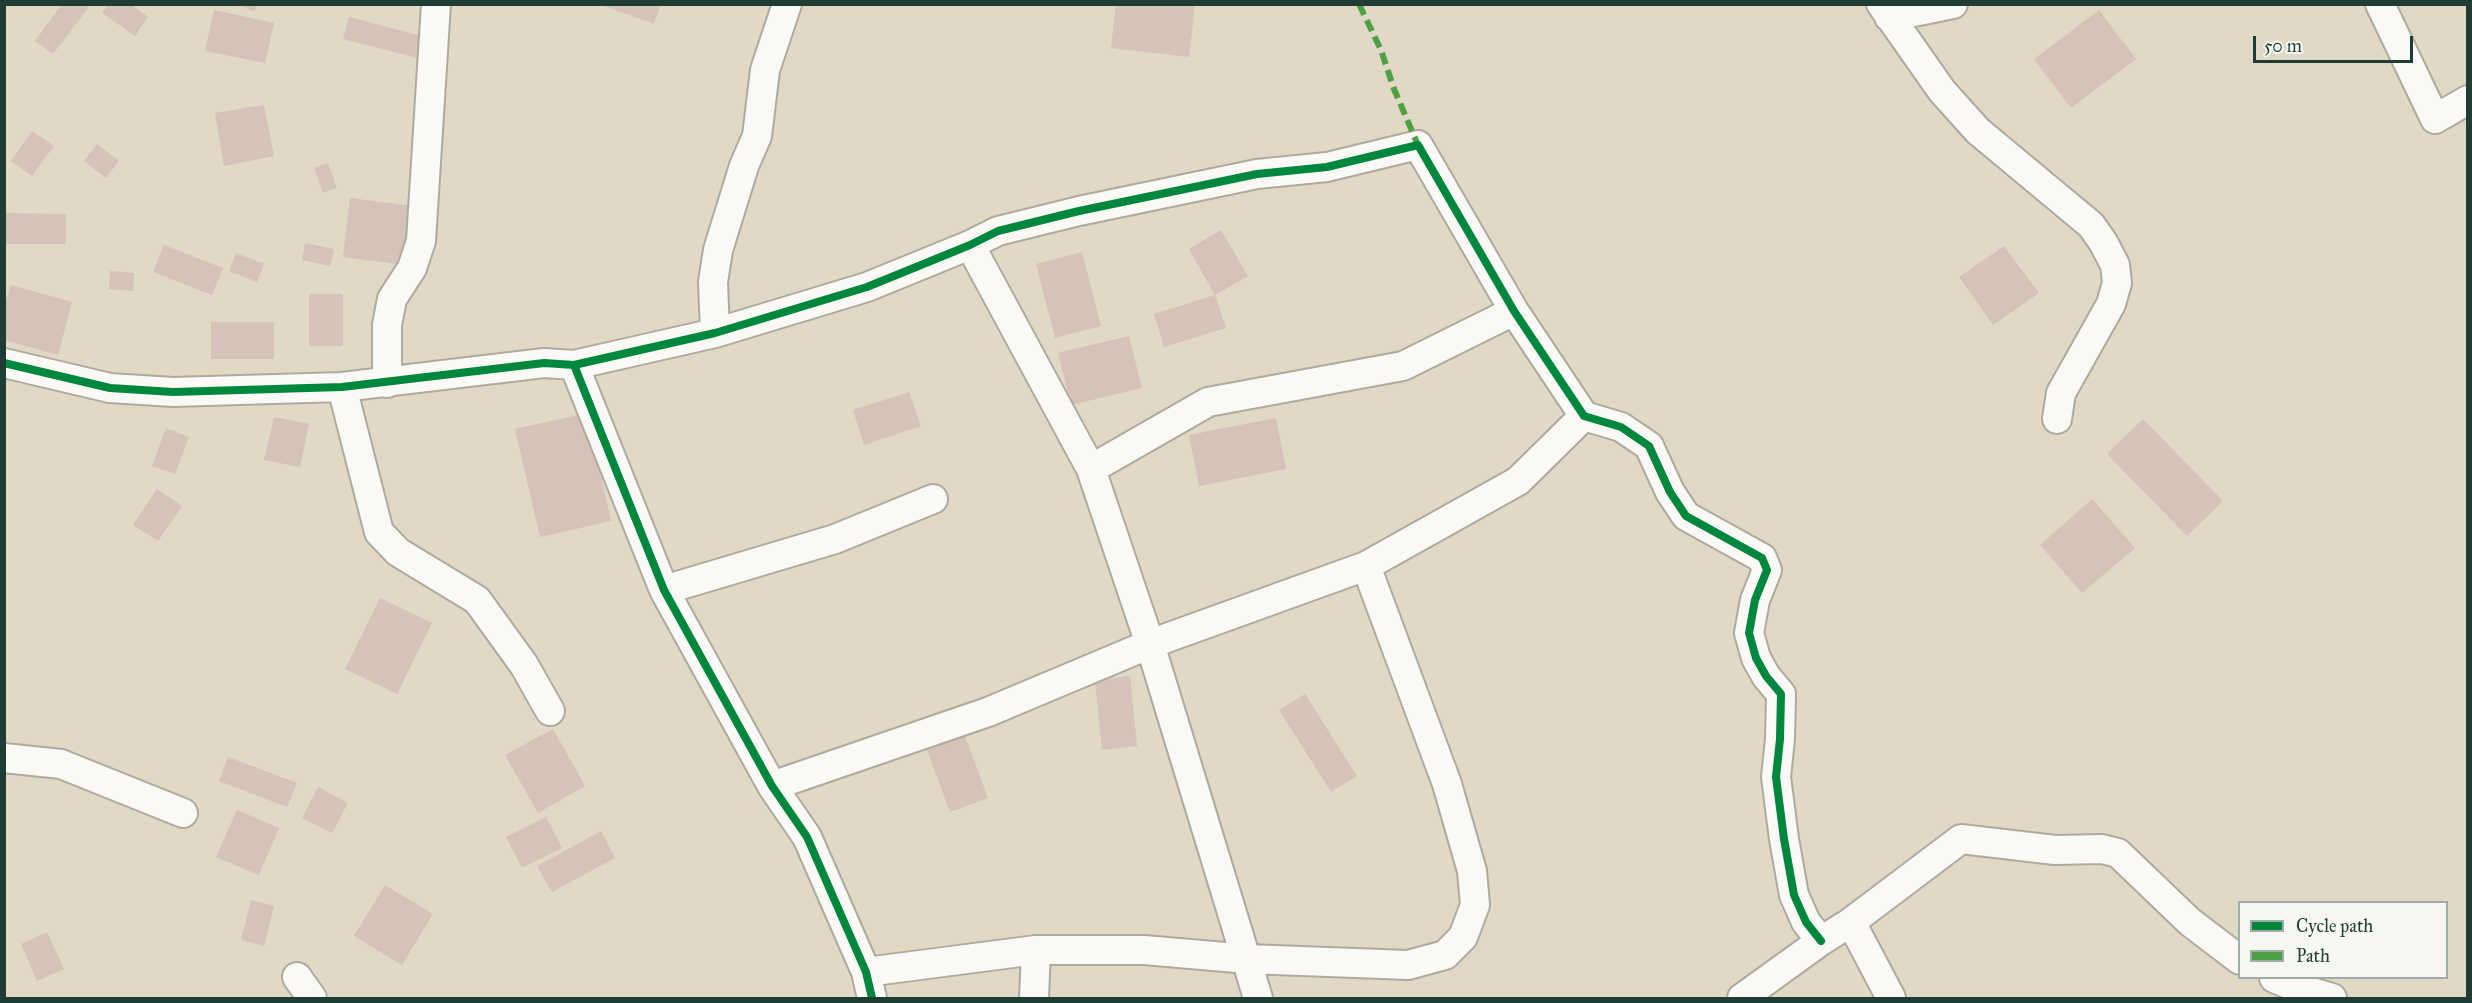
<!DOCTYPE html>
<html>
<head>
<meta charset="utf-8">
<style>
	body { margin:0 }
	#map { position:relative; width:2472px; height:1003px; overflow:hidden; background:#e1d8c6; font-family:"IM FELL Great Primer",serif }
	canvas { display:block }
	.frame { position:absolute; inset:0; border:6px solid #1f3d34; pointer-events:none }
	.legend { position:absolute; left:2238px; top:901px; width:210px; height:78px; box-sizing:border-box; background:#f6f6f2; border:2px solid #a0aca6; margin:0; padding:8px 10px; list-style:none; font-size:18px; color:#1f3d34 }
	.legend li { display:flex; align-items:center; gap:12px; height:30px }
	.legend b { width:30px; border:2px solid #a0aca6 }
	.scale { position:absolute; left:2253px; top:36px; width:160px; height:27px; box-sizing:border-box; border:3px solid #1f3d34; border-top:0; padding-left:8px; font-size:18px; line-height:21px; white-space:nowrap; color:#1f3d34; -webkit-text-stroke:4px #f6f6f2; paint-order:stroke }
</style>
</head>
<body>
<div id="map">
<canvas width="2472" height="1003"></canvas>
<div class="frame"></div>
<ul class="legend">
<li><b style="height:8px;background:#00873e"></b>Cycle path</li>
<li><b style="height:8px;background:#4da043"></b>Path</li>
</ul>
<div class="scale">50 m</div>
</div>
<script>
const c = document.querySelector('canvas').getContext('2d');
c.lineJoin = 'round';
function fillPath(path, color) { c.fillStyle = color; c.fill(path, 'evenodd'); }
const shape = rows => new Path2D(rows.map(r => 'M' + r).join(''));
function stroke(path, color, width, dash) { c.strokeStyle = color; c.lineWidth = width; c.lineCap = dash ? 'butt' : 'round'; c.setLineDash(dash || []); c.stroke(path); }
const building = shape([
	[62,4,86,4,89,7,53,54,35,41],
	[108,4,130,4,148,17,135,36,102,13],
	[240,4,258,4,254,12],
	[599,4,661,4,654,24],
	[1116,4,1195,5,1189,57,1111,48],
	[214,10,274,23,265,63,205,51],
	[2099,10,2136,59,2071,108,2034,59],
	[349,17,422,36,417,58,343,39],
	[264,105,274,156,224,166,215,113],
	[32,131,54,146,32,176,11,161],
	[97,144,119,161,106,178,84,161],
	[328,163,337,188,323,193,314,168],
	[350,198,420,207,412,266,343,257],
	[6,213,66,214,66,244,6,244],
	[1221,230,1248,276,1215,295,1189,249],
	[305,243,334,249,330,266,302,260],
	[164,245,223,268,212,295,153,272],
	[2004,246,2039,293,1993,325,1959,277],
	[1082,252,1101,326,1055,338,1036,264],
	[236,253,264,264,257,282,229,271],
	[110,271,134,273,133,291,109,289],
	[11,285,72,302,58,355,4,340,4,307],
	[309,294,343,294,343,346,309,346],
	[1215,295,1226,328,1164,347,1154,314],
	[211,322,274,322,274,359,211,359],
	[1129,336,1142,388,1071,405,1058,353],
	[909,392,921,426,864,445,853,410],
	[587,413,611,521,540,537,515,429],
	[274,417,309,424,300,467,264,460],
	[1276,418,1286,469,1199,486,1189,435],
	[2143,419,2223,501,2187,536,2107,454],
	[166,428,189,437,175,474,152,466],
	[157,489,182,506,158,541,133,525],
	[2092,499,2135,548,2082,593,2040,545],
	[380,598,432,623,397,694,345,669],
	[1130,676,1137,746,1102,750,1095,680],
	[1305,694,1357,776,1331,792,1279,710],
	[961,725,988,798,950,812,923,739],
	[553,729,585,786,538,813,505,755],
	[228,757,297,783,287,807,219,781],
	[318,787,348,803,332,833,302,818],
	[237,810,279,828,259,875,216,857],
	[546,817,562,848,522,868,506,837],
	[601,831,615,858,552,892,537,866],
	[385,885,433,914,402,965,354,936],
	[251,900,274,906,264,946,241,940],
	[47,932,64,969,37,981,21,944]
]);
const minor = shape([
	[1881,4,1942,91,1978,131,2091,225,2103,242,2115,265,2117,283,2111,304,2061,393,2057,419],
	[2380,4,2435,119,2468,100],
	[1889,17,1953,4],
	[970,245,1091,469,1150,644,1258,998],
	[715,333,713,282,718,250,744,166,757,136,765,70,787,4],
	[4,363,110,388,173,392,342,387,544,363,574,365,664,590,772,786,807,837,866,972,872,998],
	[574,365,715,333,867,287,970,245,998,231,1079,211,1257,174,1327,167,1418,145,1514,311,1584,416,1621,427,1649,446,1670,492,1686,516,1762,558,1767,570,1755,600,1749,633,1756,658,1766,676,1781,694,1780,739,1776,777,1784,839,1794,895,1806,922,1821,941],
	[387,383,387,325,392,299,412,268,421,241,436,4],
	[342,387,379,532,398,552,477,600,524,665,550,711],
	[1091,469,1208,402,1403,366,1514,311],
	[664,590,835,539,933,499],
	[4,758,61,764,183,813],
	[772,786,988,712,1150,644,1366,566,1518,481,1584,416],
	[1851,922,1891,998],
	[866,972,1036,950,1144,950,1248,959,1408,965,1445,955,1463,937,1475,905,1472,871,1447,784,1366,566],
	[297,977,312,998],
	[2274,978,2298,988,2332,998],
	[1034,998,1036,950],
	[1742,998,1821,941,1851,922,1961,839,2055,850,2102,849,2118,853,2190,922,2240,960]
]);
const quiet = shape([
	[1359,4,1381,50,1394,89,1418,145]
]);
const cycleway = shape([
	[4,363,110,388,173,392,342,387,544,363,574,365,664,590,772,786,807,837,866,972,872,998],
	[574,365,715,333,867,287,970,245,998,231,1079,211,1257,174,1327,167,1418,145,1514,311,1584,416,1621,427,1649,446,1670,492,1686,516,1762,558,1767,570,1755,600,1749,633,1756,658,1766,676,1781,694,1780,739,1776,777,1784,839,1794,895,1806,922,1821,941]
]);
fillPath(building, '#d5c2b8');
stroke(minor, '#adaa9e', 32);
stroke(minor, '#faf9f6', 28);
stroke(quiet, '#4da043', 6, [12, 6]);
stroke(cycleway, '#00873e', 8);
</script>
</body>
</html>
